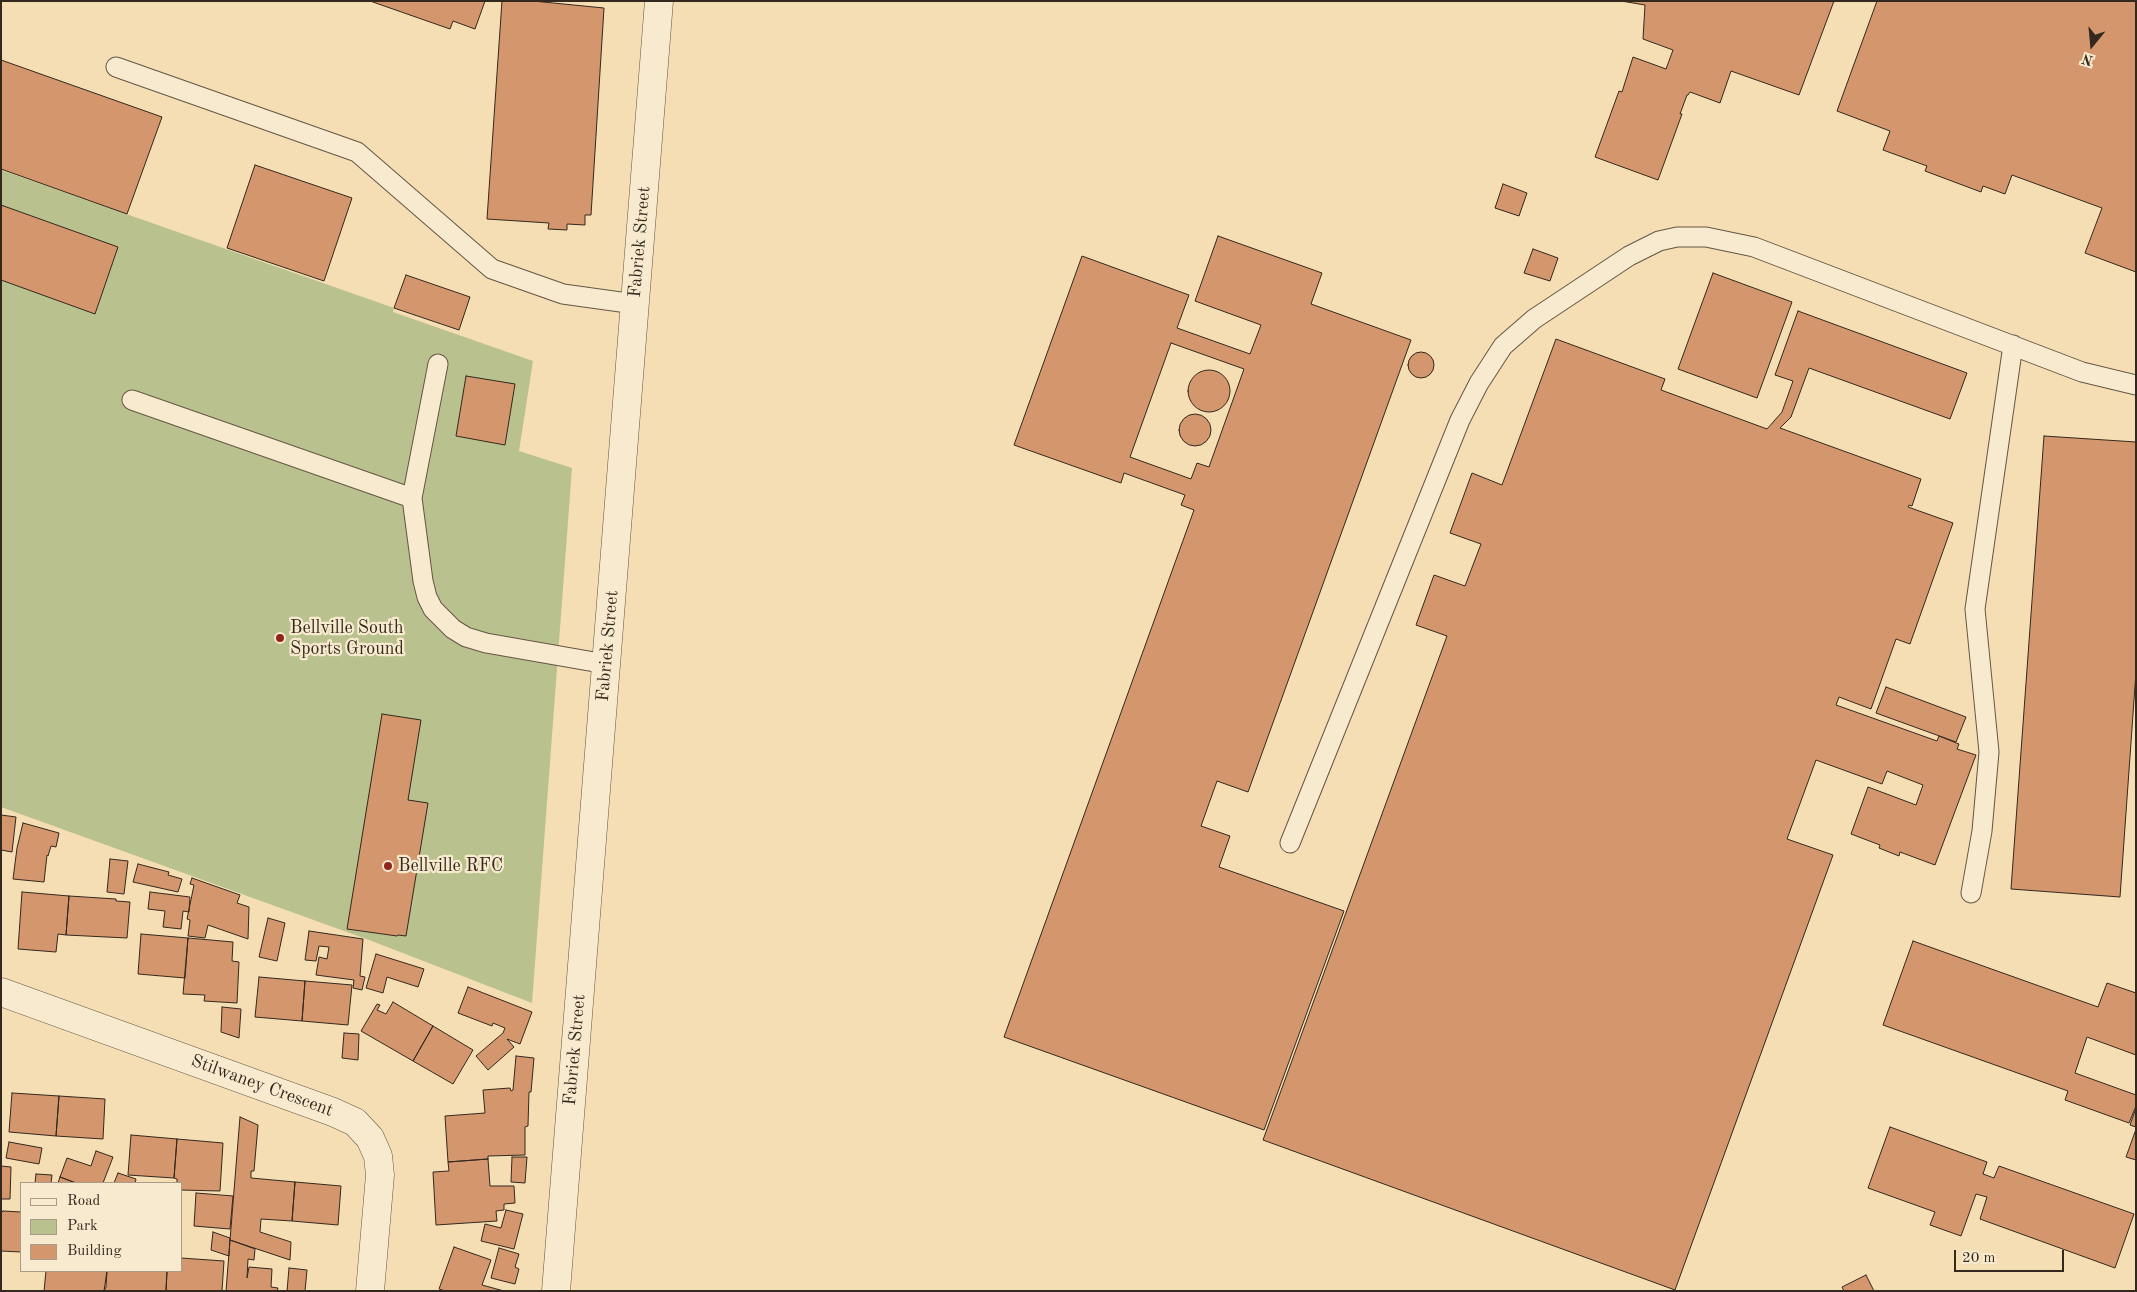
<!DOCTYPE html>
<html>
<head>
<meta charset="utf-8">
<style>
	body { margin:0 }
	#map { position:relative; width:2137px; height:1292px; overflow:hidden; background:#f5deb4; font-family:"Old Standard TT",serif }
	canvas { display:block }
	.frame { position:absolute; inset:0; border:2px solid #33281e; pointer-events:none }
	.legend { position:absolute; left:20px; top:1182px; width:162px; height:90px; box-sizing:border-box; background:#f8eace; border:1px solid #a99c88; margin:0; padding:6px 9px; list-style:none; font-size:15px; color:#33281e }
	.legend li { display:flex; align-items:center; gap:10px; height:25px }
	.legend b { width:25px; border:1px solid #a99c88 }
	.north { position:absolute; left:2067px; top:20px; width:50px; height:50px; -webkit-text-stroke:4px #f8eace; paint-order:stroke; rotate:197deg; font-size:14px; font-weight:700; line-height:20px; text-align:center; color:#33281e }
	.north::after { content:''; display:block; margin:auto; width:18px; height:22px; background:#33281e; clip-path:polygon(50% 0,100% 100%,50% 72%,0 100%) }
	.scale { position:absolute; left:1954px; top:1250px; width:110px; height:22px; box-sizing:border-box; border:2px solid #33281e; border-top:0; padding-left:6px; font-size:15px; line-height:18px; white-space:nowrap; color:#33281e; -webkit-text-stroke:4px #f8eace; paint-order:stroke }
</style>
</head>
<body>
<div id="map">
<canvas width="2137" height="1292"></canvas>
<div class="frame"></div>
<ul class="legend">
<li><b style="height:6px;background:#f8eace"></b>Road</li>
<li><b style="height:14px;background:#b9c28f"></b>Park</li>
<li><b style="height:14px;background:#d4966c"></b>Building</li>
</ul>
<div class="north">N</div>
<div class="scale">20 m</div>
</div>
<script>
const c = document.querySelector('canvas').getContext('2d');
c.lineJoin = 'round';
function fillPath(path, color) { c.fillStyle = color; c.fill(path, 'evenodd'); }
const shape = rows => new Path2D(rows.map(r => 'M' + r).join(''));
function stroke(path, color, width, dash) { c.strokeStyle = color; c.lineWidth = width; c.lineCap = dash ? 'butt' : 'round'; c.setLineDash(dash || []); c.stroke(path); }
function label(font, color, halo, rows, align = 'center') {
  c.font = font + ' "Old Standard TT",serif'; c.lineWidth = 4.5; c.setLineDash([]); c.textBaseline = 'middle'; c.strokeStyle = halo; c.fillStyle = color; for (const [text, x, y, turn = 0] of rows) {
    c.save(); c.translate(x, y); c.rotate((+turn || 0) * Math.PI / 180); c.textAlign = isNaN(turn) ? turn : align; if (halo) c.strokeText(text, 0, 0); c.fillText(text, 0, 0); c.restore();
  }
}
const green = shape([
	[1,170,394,308,393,312,533,361,519,451,572,468,532,1003,369,940,1,807]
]);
const building = shape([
	[370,1,485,1,475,29,453,21,450,29,370,1],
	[502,1,533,1,604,8,591,215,585,215,585,225,567,224,567,230,548,229,549,223,487,219,502,1],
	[1621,1,1834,1,1799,95,1731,71,1720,103,1690,92,1688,95,1687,95,1680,114,1682,114,1658,180,1595,157,1619,91,1622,92,1633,57,1666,69,1673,50,1643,39,1645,5,1621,1],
	[1877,1,2136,1,2136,272,2085,253,2102,208,2012,175,2005,194,1983,186,1981,192,1925,171,1927,166,1883,150,1890,131,1837,111,1877,1],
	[1,60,162,117,127,214,1,169,1,60],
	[255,165,352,198,324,281,227,248,255,165],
	[1503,184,1527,193,1519,216,1495,208,1503,184],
	[1,205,118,247,95,314,1,280,1,205],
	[1218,236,1322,273,1311,304,1411,340,1248,792,1217,781,1201,826,1230,836,1219,867,1344,911,1264,1130,1004,1037,1194,510,1181,505,1185,495,1124,473,1121,483,1014,445,1082,256,1189,295,1177,328,1250,354,1261,325,1195,301,1218,236],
	[1171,343,1244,369,1209,467,1197,463,1191,479,1130,457,1171,343],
	[1533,249,1558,258,1550,281,1524,273,1533,249],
	[1713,273,1792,302,1757,398,1678,369,1713,273],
	[406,275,470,297,459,330,394,308,406,275],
	[1798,311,1967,373,1950,419,1809,368,1791,417,1780,428,1921,479,1912,506,1909,505,1908,507,1953,523,1910,644,1896,639,1871,709,1839,697,1836,705,1937,741,1939,736,1959,744,1957,749,1976,755,1935,865,1900,852,1899,856,1879,848,1880,845,1851,834,1868,787,1916,805,1923,785,1887,771,1882,784,1816,760,1787,839,1833,855,1675,1290,1263,1140,1447,636,1416,625,1434,575,1465,586,1481,544,1450,533,1472,473,1502,485,1556,339,1665,379,1661,390,1767,429,1782,412,1793,381,1775,375,1798,311],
	'1408 365a13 13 0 1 1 26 0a13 13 0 1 1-26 0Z',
	'1188 391a21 21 0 1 1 42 0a21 21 0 1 1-42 0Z',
	[466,376,515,384,505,445,456,436,466,376],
	'1179 430a16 16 0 1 1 32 0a16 16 0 1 1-32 0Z',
	[2044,436,2136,442,2136,672,2120,897,2011,889,2044,436],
	[1886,687,1966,717,1956,742,1876,713,1886,687],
	[382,714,421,720,408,800,428,803,406,936,398,935,397,936,347,929,382,714],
	[1,815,16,817,12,852,1,850,1,815],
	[23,823,59,833,56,847,51,846,48,856,47,855,44,882,13,879,17,848,23,823],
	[110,859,128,861,124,894,107,892,110,859],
	[138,864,169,872,168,875,182,879,178,892,133,882,138,864],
	[192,878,240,895,237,903,249,907,248,939,208,925,205,938,188,936,190,920,187,919,194,885,190,884,192,878],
	[22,892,69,896,66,935,58,934,56,952,18,949,22,892],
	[150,892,190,897,189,912,183,911,181,929,163,927,165,911,148,909,150,892],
	[69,896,116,899,116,901,130,902,127,938,66,935,69,896],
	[268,918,285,923,277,961,259,957,268,918],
	[309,931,363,939,360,976,365,977,362,990,353,988,354,980,316,975,319,957,327,959,329,947,319,946,316,961,305,960,309,931],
	[141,934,188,938,185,978,138,974,141,934],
	[188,938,233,942,232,961,239,962,237,1003,204,1001,205,995,183,994,188,938],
	[1913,941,2098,1007,2107,983,2136,993,2136,1055,2087,1037,2075,1073,2136,1095,2136,1106,2129,1123,2065,1100,2068,1091,1883,1025,1913,941],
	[376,954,424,969,418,987,387,977,383,993,366,988,376,954],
	[259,977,305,981,302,1021,255,1017,259,977],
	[305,981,352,985,348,1025,302,1021,305,981],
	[468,987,532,1012,520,1044,507,1039,514,1047,488,1070,476,1056,503,1033,505,1028,493,1023,492,1026,458,1013,468,987],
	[393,1002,433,1026,413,1061,361,1031,377,1004,380,1005,377,1010,386,1014,393,1002],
	[222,1007,241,1009,239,1038,221,1032,222,1007],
	[433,1026,473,1050,453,1084,413,1061,433,1026],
	[344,1033,359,1034,358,1060,342,1058,344,1033],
	[516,1056,534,1058,531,1092,529,1092,528,1126,525,1127,525,1155,488,1156,488,1159,448,1162,445,1116,485,1113,483,1090,510,1088,511,1091,513,1090,516,1056],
	[12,1093,59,1096,56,1136,9,1132,12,1093],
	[59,1096,105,1099,103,1139,56,1136,59,1096],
	[2136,1108,2136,1127,2130,1125,2136,1108],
	[240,1117,258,1125,254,1171,251,1171,251,1178,295,1182,292,1221,261,1219,260,1232,291,1242,290,1260,230,1240,240,1117],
	[1890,1127,1987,1162,1983,1174,1994,1178,1999,1166,2134,1214,2115,1268,1980,1219,1987,1197,1976,1194,1961,1236,1930,1225,1935,1212,1868,1188,1890,1127],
	[2135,1132,2136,1132,2136,1160,2126,1157,2135,1132],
	[131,1135,177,1139,174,1178,128,1175,131,1135],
	[177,1139,223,1143,220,1191,181,1190,181,1183,177,1183,177,1179,174,1178,177,1139],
	[9,1142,42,1148,39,1164,6,1158,9,1142],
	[96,1151,113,1157,103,1183,76,1183,60,1177,67,1158,91,1166,96,1151],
	[512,1157,527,1157,525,1183,511,1182,512,1157],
	[488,1159,490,1186,514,1186,515,1203,504,1204,504,1210,496,1211,497,1221,436,1225,433,1172,449,1171,448,1162,488,1159],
	[1,1166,11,1167,10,1199,1,1199,1,1166],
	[118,1173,136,1179,135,1183,114,1183,118,1173],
	[36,1174,52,1175,51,1183,35,1183,36,1174],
	[60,1177,76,1183,58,1183,60,1177],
	[295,1182,341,1186,338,1225,292,1221,295,1182],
	[196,1193,233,1196,230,1229,194,1226,196,1193],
	[506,1210,523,1214,514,1249,481,1241,485,1224,501,1228,506,1210],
	[3,1211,21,1212,21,1252,1,1251,1,1213,3,1211],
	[213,1232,230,1238,229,1256,211,1250,213,1232],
	[230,1240,255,1249,254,1260,248,1259,247,1278,249,1267,272,1269,271,1287,278,1288,277,1291,226,1291,230,1240],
	[454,1247,491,1260,482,1285,504,1291,445,1291,439,1289,454,1247],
	[499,1248,519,1254,515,1267,519,1269,515,1284,491,1278,499,1248],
	[181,1258,224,1261,222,1291,166,1291,167,1271,181,1271,181,1258],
	[289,1268,307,1270,305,1291,287,1291,289,1268],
	[46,1271,107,1271,106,1287,104,1291,44,1291,46,1271],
	[107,1271,167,1271,166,1291,104,1291,107,1271],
	[1866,1275,1874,1291,1844,1291,1842,1287,1866,1275]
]);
const lane = shape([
	[116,67,357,152,492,269,563,294,635,304],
	[438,364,412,498,423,581,427,597,433,609,453,629,466,637,486,643,606,664],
	[132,400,412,498],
	[1290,843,1460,420,1479,383,1503,346,1534,319,1629,256,1659,241,1677,237,1706,237,1754,247,2082,372,2136,385],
	[1971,893,1982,831,1989,752,1975,609,2013,345]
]);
const street = shape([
	[1,992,333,1112,355,1122,370,1138,378,1156,380,1175,370,1291],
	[556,1291,659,1]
]);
const markers = [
	[280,638,5,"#8f2418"],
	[388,866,5,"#8f2418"]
];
const streetNames = [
	["Fabriek Street",640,242,-85],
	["Fabriek Street",608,646,-85],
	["Fabriek Street",575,1050,-85],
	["Stilwaney Crescent",262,1086,20]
];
const poiNames = [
	["Bellville South",290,628],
	["Sports Ground",290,649],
	["Bellville RFC",398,866]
];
fillPath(green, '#b9c28f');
fillPath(building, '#d4966c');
stroke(building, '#33281e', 1);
stroke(lane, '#645644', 21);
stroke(street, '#645644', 29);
stroke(lane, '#f8eace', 19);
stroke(street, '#f8eace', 28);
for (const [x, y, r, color] of markers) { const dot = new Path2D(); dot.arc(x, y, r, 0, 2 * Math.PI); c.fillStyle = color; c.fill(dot); stroke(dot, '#f8eace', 2); }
label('18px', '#33281e', '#f8eace', streetNames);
label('18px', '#33281e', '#f8eace', poiNames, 'left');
</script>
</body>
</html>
